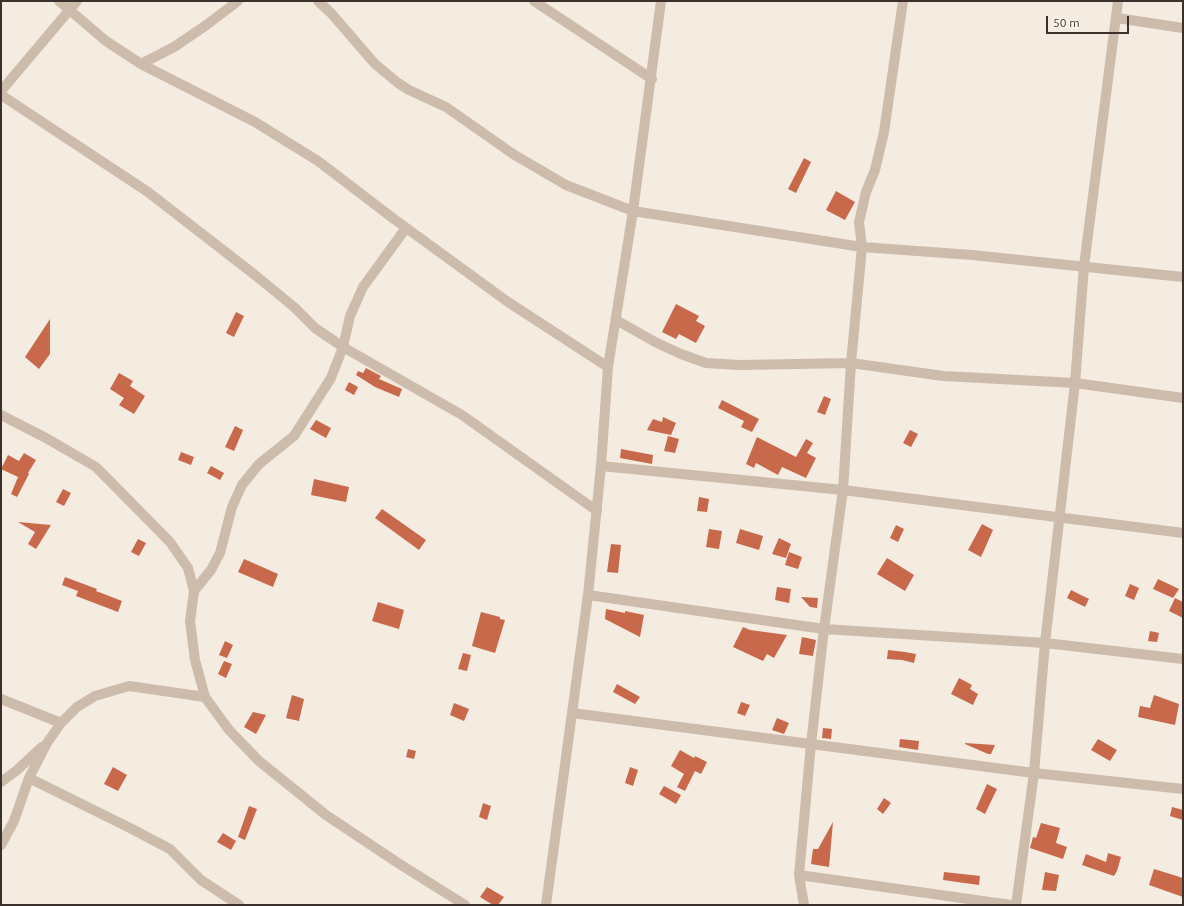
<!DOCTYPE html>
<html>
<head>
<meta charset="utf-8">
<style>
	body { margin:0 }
	#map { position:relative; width:1184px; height:906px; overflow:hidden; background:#f4ebe1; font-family:Ubuntu,sans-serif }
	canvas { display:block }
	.frame { position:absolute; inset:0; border:2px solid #3b302b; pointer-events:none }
	.scale { position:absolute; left:1046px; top:16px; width:83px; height:18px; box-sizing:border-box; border:2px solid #3b302b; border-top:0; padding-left:5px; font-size:12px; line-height:14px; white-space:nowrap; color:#3b302b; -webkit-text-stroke:3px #fbf5ee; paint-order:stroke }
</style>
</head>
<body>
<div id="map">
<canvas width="1184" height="906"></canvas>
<div class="frame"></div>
<div class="scale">50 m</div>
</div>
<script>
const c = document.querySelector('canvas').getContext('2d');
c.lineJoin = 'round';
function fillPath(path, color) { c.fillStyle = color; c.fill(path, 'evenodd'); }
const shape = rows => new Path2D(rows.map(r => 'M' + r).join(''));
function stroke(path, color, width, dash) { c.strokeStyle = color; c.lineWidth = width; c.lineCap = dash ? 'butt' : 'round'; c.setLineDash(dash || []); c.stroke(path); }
const building = shape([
	[804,158,811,162,796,193,788,189],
	[836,191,855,202,845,220,826,210],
	[676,304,699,316,696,321,705,326,696,343,679,334,676,339,662,332],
	[236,312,244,316,234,337,226,333],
	[50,319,50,354,39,369,25,357],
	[366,368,381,376,379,379,402,389,399,397,375,387,356,375,358,371,363,373],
	[119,373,133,381,130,386,145,396,134,414,119,405,124,398,110,389],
	[349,382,358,387,354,395,345,390],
	[824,396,831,399,825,415,817,412],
	[722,400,759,419,752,432,741,427,744,421,718,408],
	[663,417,676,423,671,435,647,430,653,419,662,422],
	[316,420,331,428,326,438,310,429],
	[235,426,243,430,234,451,225,447],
	[910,430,918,434,911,447,903,443],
	[668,436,679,439,675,453,664,451],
	[757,437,796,457,806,439,813,443,807,453,816,458,806,478,782,467,778,475,756,463,754,468,746,464],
	[621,449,653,455,652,464,620,458],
	[181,452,194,457,191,465,178,460],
	[24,453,36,460,28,473,29,474,17,497,11,494,18,477,1,469,8,455,19,461],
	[211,466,224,473,220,480,207,473],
	[314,479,349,487,346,502,311,495],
	[63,489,71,493,64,506,56,502],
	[699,497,709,499,707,512,697,511],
	[382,509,426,540,419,550,375,518],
	[18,522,51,525,36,549,28,544,35,532],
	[982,524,993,530,981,557,968,550],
	[896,525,904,529,898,542,890,538],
	[709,529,722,531,719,549,706,547],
	[740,529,763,536,759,550,736,543],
	[779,538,791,544,786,558,772,554],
	[138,539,146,543,139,556,131,552],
	[611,544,621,545,618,573,607,572],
	[789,552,802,557,798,569,785,565],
	[887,558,914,575,905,591,877,574],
	[244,559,278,574,273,587,238,572],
	[65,577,97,589,96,591,122,601,118,612,76,596,78,591,62,585],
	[1158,579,1179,589,1173,598,1153,589],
	[1130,584,1139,588,1134,600,1125,596],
	[777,587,791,589,789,603,775,600],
	[1071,590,1089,599,1085,607,1067,598],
	[801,597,818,598,817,608,810,607],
	[1175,598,1183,602,1183,618,1169,611],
	[378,602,404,610,399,629,372,621],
	[606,609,625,613,625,611,644,615,640,637,605,619],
	[481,612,500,617,500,619,505,620,495,653,472,646],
	[743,627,750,630,787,635,774,658,767,654,763,661,733,647],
	[1150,631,1159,633,1157,642,1148,641],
	[802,637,816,640,813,656,799,654],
	[225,641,233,645,227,658,219,655],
	[888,650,905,652,916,654,914,663,902,660,887,659],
	[463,653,471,655,467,671,458,669],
	[224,661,232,664,226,678,218,674],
	[959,678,972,685,970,689,978,694,973,705,951,694],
	[617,684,640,697,635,704,613,692],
	[292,695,304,699,299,721,286,718],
	[1154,695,1179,704,1175,725,1138,717,1140,706,1150,708],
	[741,702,750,705,745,716,737,713],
	[454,703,469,709,464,721,450,715],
	[253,712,266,715,256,734,244,727],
	[777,718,789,723,784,734,772,730],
	[823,728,832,729,831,739,822,738],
	[900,739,919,741,918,750,899,747],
	[1098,739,1117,750,1110,761,1091,750],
	[965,743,995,745,991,754,988,754,965,744],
	[408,749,416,751,414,759,406,757],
	[680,750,694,758,695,756,707,762,701,774,695,771,685,791,677,787,684,774,671,766],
	[113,767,127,775,118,791,104,784],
	[630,767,638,770,633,786,625,783],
	[987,784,997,789,985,814,976,809],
	[664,786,681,795,676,804,659,794],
	[884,798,891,803,883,814,877,809],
	[483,803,491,806,487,820,479,817],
	[249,806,257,809,245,840,238,837],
	[1172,807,1183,810,1183,820,1170,816],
	[833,822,829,867,811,864,813,849,818,849],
	[1041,823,1060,828,1056,843,1067,847,1063,859,1030,848,1033,837,1036,838],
	[223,833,236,841,231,850,217,842],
	[1108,853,1121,857,1117,871,1114,876,1082,865,1086,854,1106,862],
	[1154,869,1183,878,1183,897,1149,885],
	[944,872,980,876,979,885,943,880],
	[1045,872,1059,875,1056,891,1042,890],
	[487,887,504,897,498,905,493,905,480,897]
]);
const minor = shape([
	[59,1,106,41,141,64,255,122,318,161,394,219,508,302,608,367],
	[318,1,331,13,375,64,398,83,409,90,446,107,513,154,566,185,633,211,862,247,972,255,1183,277],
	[534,1,652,79],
	[1117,18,1183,28],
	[141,64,174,47,205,26,238,1],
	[1,91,77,1],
	[1,95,148,192,255,275,294,307,315,328,343,347,462,415,597,511],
	[616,320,657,343,681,354,706,363,740,365,851,363,943,376,1075,383,1183,398],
	[1,415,46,438,96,467,170,542,188,568,194,591,190,621,195,660,205,697,229,730,259,761,326,815,398,863,465,905],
	[601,466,843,490,1183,533],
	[194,591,211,570,220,553,232,507,242,485,259,464,294,436,331,378,343,347,350,316,363,287,406,228],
	[588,595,824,629,1045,643,1183,659],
	[1,699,61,723],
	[572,713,1034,773,1183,789],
	[29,778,132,829,170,849,201,880,239,905],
	[1,782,16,771,42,747],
	[1,845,14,821,29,778,47,743,61,723,77,707,95,696,129,686,205,697],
	[799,875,1011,905],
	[546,905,588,595,601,466,608,367,633,211,661,1],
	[804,905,799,875,811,744,824,629,843,490,851,363,862,247,859,222,866,192,875,170,884,132,903,1],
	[1016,905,1034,773,1045,643,1075,383,1084,266,1118,1]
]);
fillPath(building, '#c8694b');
stroke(minor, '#cdbbac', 10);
</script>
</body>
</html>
